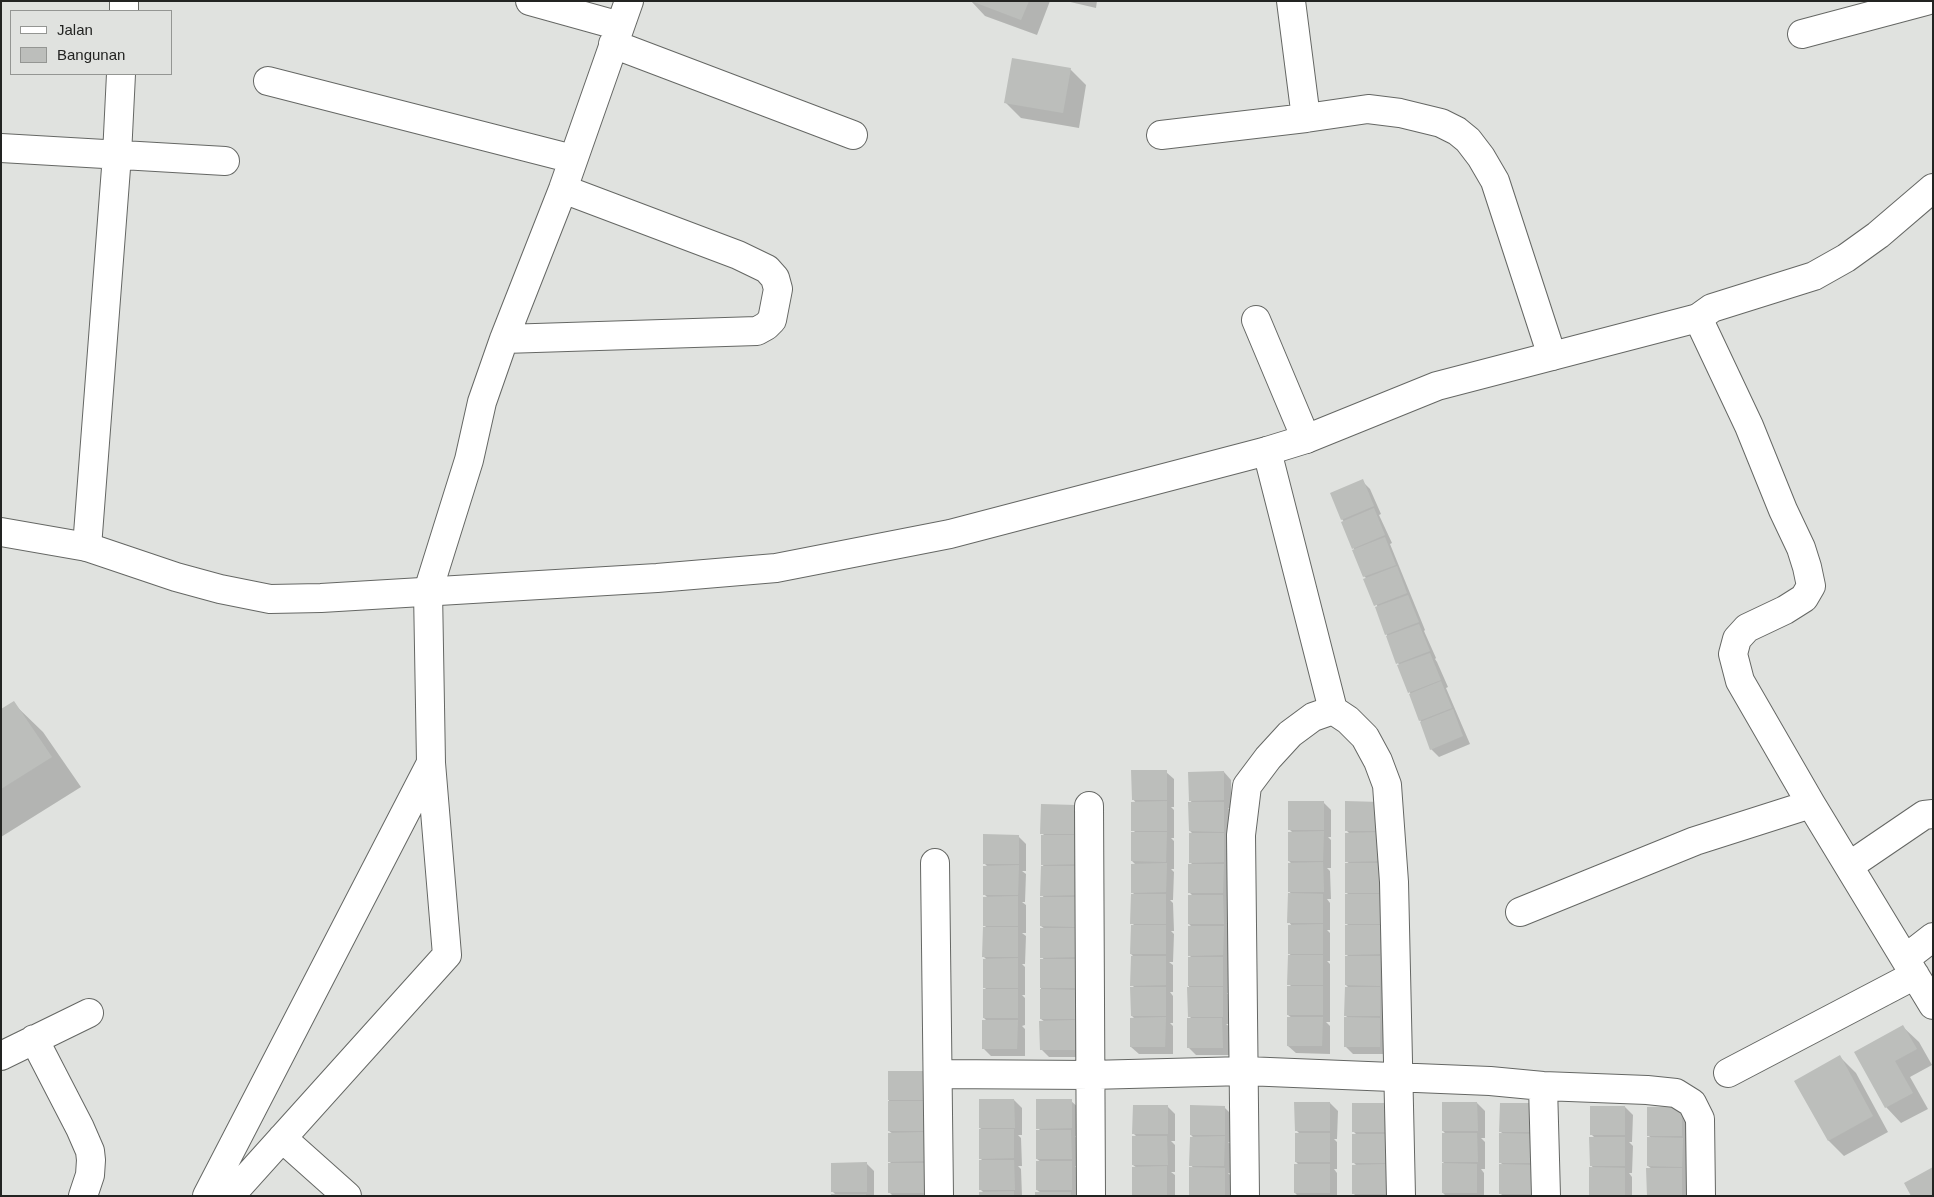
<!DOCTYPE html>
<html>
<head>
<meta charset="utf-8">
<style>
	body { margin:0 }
	#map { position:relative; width:1934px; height:1197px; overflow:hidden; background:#e0e2df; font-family:Arial,sans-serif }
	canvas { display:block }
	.frame { position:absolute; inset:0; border:2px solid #232422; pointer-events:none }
	.legend { position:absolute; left:10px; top:10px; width:162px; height:65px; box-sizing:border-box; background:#e0e2df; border:1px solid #949693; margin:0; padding:6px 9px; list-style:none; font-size:15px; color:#232422 }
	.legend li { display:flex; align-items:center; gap:10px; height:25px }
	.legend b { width:25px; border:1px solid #949693 }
</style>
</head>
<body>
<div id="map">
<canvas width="1934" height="1197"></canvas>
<div class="frame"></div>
<ul class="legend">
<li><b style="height:6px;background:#fff"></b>Jalan</li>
<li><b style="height:14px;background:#bcbebb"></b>Bangunan</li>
</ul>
</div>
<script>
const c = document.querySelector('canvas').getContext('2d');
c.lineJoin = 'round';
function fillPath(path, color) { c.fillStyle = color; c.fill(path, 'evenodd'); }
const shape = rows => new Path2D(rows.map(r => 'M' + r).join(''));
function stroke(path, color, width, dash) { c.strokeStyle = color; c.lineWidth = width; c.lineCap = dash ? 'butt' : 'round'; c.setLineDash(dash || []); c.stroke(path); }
const shadow = shape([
	[971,1,1050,1,1037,35,985,16],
	[1066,1,1097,1,1096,8],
	[1070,69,1086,85,1079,128,1021,118,1006,103],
	[1362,481,1370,489,1381,514,1379,515,1392,543,1390,544,1425,630,1424,631,1436,658,1435,659,1437,662,1448,687,1446,688,1470,744,1439,757,1431,749,1400,666,1398,663,1376,608,1378,608,1367,579,1364,576,1344,522,1342,519],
	[13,703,43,732,81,787,1,837,1,710],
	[1166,772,1174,779,1174,807,1171,807,1174,810,1174,838,1171,838,1174,841,1174,869,1171,869,1174,872,1173,900,1170,900,1173,903,1174,931,1171,931,1174,934,1173,962,1169,962,1173,965,1173,992,1170,992,1173,996,1173,1023,1170,1023,1173,1026,1173,1054,1139,1054,1131,1047,1135,1019,1132,1016,1135,988,1132,985,1135,958,1131,954,1135,926,1132,923,1136,896,1132,892,1136,865,1132,861,1136,833,1133,830,1136,803,1133,799],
	[1224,772,1231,780,1231,808,1228,808,1231,811,1231,900,1227,900,1231,904,1231,932,1228,932,1231,935,1231,962,1228,962,1231,966,1230,993,1227,993,1230,996,1230,1024,1226,1024,1230,1027,1230,1055,1196,1055,1188,1047,1193,1020,1189,1016,1189,958,1192,958,1189,955,1192,927,1189,924,1193,896,1190,893,1193,865,1190,862,1193,834,1190,831,1193,804,1190,800],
	[1323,802,1331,810,1331,837,1328,837,1331,840,1331,868,1327,868,1330,871,1331,899,1327,899,1330,903,1330,930,1327,930,1330,933,1330,961,1327,961,1330,964,1330,1022,1326,1022,1330,1026,1330,1054,1296,1053,1288,1046,1292,1018,1288,1015,1292,987,1289,984,1292,957,1289,953,1292,926,1289,922,1292,895,1289,891,1292,864,1289,861,1293,833,1289,829],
	[1380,803,1387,1054,1353,1054,1345,1046,1349,1019,1346,1016,1349,988,1346,985,1349,957,1346,954,1349,926,1346,923,1349,895,1346,892,1350,864,1346,861,1350,834,1347,831],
	[1076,806,1082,1057,1049,1057,1041,1049,1045,1022,1041,1019,1041,961,1045,961,1042,957,1045,929,1041,926,1045,899,1042,895,1045,868,1042,864,1045,836,1042,833],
	[1018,836,1026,844,1026,871,1022,871,1026,874,1025,902,1022,902,1026,905,1026,933,1022,933,1026,936,1025,964,1022,964,1025,967,1025,995,1022,995,1025,998,1025,1025,1022,1026,1025,1029,1025,1056,991,1056,984,1049,987,1021,984,1018,987,990,984,987,987,960,983,956,988,929,984,925,988,898,984,894,988,867,984,863],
	[1903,1027,1919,1042,1932,1065,1910,1077,1928,1109,1901,1123,1886,1107,1856,1053],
	[1840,1057,1856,1073,1888,1132,1844,1156,1829,1141,1796,1081],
	[923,1072,931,1080,931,1196,889,1196,892,1195,889,1192,892,1164,889,1161,893,1134,889,1131,889,1073],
	[1014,1100,1022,1108,1022,1135,1018,1135,1021,1138,1022,1166,1018,1166,1021,1169,1022,1196,980,1196,984,1193,980,1189,983,1161,980,1158,984,1131,980,1128],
	[1071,1101,1079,1108,1079,1136,1075,1136,1079,1139,1079,1166,1075,1166,1079,1170,1079,1196,1037,1196,1041,1193,1037,1190,1041,1162,1037,1159,1041,1131,1038,1128],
	[1330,1103,1338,1111,1337,1139,1334,1139,1337,1142,1337,1169,1334,1169,1337,1173,1337,1196,1298,1196,1295,1193,1299,1165,1296,1162,1300,1134,1296,1130],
	[1477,1103,1485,1111,1485,1138,1481,1138,1485,1142,1485,1169,1481,1169,1484,1173,1484,1196,1446,1196,1443,1193,1446,1165,1443,1162,1446,1134,1443,1131],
	[1387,1104,1394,1196,1356,1196,1353,1193,1357,1166,1353,1162,1357,1135,1353,1131],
	[1534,1104,1542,1196,1503,1196,1500,1193,1503,1165,1500,1162,1504,1135,1500,1131],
	[1167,1106,1175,1114,1175,1141,1171,1141,1175,1145,1175,1172,1171,1172,1175,1175,1175,1196,1134,1196,1137,1168,1133,1165,1137,1137,1134,1134],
	[1224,1107,1232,1115,1232,1142,1228,1142,1232,1145,1232,1173,1228,1173,1232,1177,1232,1196,1190,1196,1194,1169,1191,1165,1194,1138,1191,1135],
	[1625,1107,1633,1115,1632,1142,1629,1142,1633,1146,1632,1173,1629,1173,1632,1177,1632,1196,1591,1196,1594,1169,1591,1165,1595,1138,1591,1134],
	[1682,1107,1690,1115,1690,1174,1686,1174,1690,1177,1689,1196,1648,1196,1652,1169,1648,1166,1652,1139,1648,1135],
	[866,1163,874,1171,874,1196,832,1196,836,1195,832,1191]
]);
const building = shape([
	[971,1,1029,1,1021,20],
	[1012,58,1071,68,1063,113,1004,103],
	[1363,479,1374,506,1341,520,1330,493],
	[1374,508,1385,535,1352,549,1341,522],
	[1385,537,1396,565,1363,577,1352,550],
	[1397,566,1407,593,1374,606,1363,579],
	[1408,595,1419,622,1385,635,1375,607],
	[1419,624,1430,651,1396,664,1386,636],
	[1430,653,1441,680,1408,693,1397,665],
	[1441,681,1452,708,1419,721,1409,694],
	[14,701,52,757,1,789,1,709],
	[1453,709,1463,736,1430,750,1420,722],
	[1131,770,1167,770,1167,800,1132,800],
	[1224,771,1224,800,1189,801,1188,772],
	[1167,801,1167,831,1131,831,1131,802],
	[1288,801,1324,801,1324,830,1288,830],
	[1345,801,1381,802,1381,831,1345,831],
	[1188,802,1224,802,1224,832,1189,831],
	[1041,804,1076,805,1076,834,1040,834],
	[1324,831,1323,861,1288,861,1288,832],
	[1131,832,1167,832,1166,862,1131,861],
	[1381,832,1381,861,1345,862,1345,833],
	[1189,833,1224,833,1224,862,1189,863],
	[983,834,1019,835,1019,864,983,864],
	[1041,835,1076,835,1076,864,1041,865],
	[1323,862,1324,892,1288,892,1288,863],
	[1167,863,1166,892,1131,893,1131,864],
	[1345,863,1380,863,1381,893,1345,893],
	[1188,864,1224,864,1223,893,1188,893],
	[1019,865,1018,895,983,895,983,866],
	[1041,866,1076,866,1075,895,1040,896],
	[1288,893,1323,894,1323,923,1287,923],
	[1131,894,1166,894,1166,924,1130,924],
	[1345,894,1380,894,1380,924,1345,924],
	[1188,895,1223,895,1224,924,1188,924],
	[1018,896,1018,926,983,926,983,897],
	[1040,897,1076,897,1076,927,1040,926],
	[1323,924,1323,954,1288,954,1288,925],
	[1131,925,1166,925,1166,954,1130,954],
	[1345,925,1380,925,1380,954,1345,955],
	[1188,926,1224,926,1223,955,1188,956],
	[983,927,1018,927,1018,957,982,957],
	[1040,928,1076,928,1075,957,1040,958],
	[1288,955,1323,955,1323,985,1287,985],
	[1131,956,1166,956,1166,985,1130,986],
	[1345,956,1380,956,1380,986,1345,985],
	[1188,957,1223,957,1223,986,1188,986],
	[1018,958,1018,988,983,988,983,959],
	[1040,959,1075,959,1075,988,1040,988],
	[1287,986,1323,986,1323,1015,1287,1015],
	[1130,987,1166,987,1166,1016,1131,1016],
	[1187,987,1223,987,1223,1017,1188,1017],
	[1345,987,1380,987,1380,1016,1344,1016],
	[983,989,1018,989,1018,1018,983,1018],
	[1040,989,1075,990,1075,1019,1040,1019],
	[1166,1017,1165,1047,1130,1047,1130,1018],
	[1287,1017,1323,1017,1322,1046,1287,1046],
	[1344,1017,1380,1018,1380,1047,1344,1047],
	[1187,1018,1222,1018,1223,1048,1187,1048],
	[982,1020,1018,1020,1017,1049,982,1049],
	[1075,1020,1075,1050,1040,1050,1039,1021],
	[1903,1025,1917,1049,1895,1061,1913,1093,1885,1108,1854,1052],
	[1840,1055,1873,1116,1828,1141,1794,1081],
	[888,1071,924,1071,923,1100,888,1100],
	[979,1099,1014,1099,1015,1128,979,1128],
	[1036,1099,1072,1099,1072,1128,1036,1129],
	[888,1101,924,1101,924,1131,888,1131],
	[1294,1102,1330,1102,1330,1131,1295,1131],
	[1442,1102,1477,1102,1478,1131,1442,1131],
	[1352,1103,1388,1103,1387,1132,1352,1132],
	[1500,1103,1535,1103,1535,1132,1499,1132],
	[1133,1105,1168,1105,1168,1134,1132,1134],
	[1190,1105,1225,1106,1225,1135,1190,1135],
	[1590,1106,1625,1106,1625,1135,1590,1135],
	[1682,1106,1682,1136,1647,1136,1647,1107],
	[979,1129,1014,1129,1014,1158,979,1159],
	[1036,1130,1071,1130,1072,1159,1036,1159],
	[924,1132,924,1161,888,1162,888,1133],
	[1295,1133,1330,1133,1330,1162,1295,1162],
	[1442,1133,1477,1133,1478,1162,1442,1162],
	[1499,1133,1535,1134,1535,1163,1499,1163],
	[1352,1134,1387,1134,1387,1163,1352,1163],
	[1132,1136,1167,1136,1168,1165,1132,1165],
	[1225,1136,1224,1166,1189,1166,1190,1137],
	[1589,1137,1625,1137,1625,1166,1590,1166],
	[1647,1137,1683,1138,1682,1167,1647,1166],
	[979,1160,1014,1160,1015,1190,979,1190],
	[1036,1161,1072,1161,1072,1190,1036,1190],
	[867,1162,867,1192,831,1192,831,1163],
	[888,1163,924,1163,924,1193,888,1193],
	[1442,1163,1477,1164,1477,1193,1442,1193],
	[1294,1164,1330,1164,1330,1193,1294,1193],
	[1387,1164,1387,1194,1352,1194,1352,1165],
	[1499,1164,1534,1165,1535,1194,1499,1194],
	[1167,1166,1167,1196,1132,1196,1132,1167],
	[1189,1167,1225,1168,1225,1196,1189,1196],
	[1589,1167,1625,1168,1625,1196,1589,1196],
	[1933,1167,1933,1196,1911,1196,1904,1183],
	[1646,1168,1682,1168,1682,1196,1647,1196],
	[1014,1191,1014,1196,979,1196,979,1192],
	[1035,1192,1071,1192,1071,1196,1035,1196],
	[831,1194,866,1194,866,1196,831,1196]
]);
const minor = shape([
	[530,1,620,26],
	[1291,1,1306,118,1368,109,1400,113,1441,123,1457,131,1468,140,1481,157,1495,181,1552,356],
	[124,11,124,1],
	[1802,34,1926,1],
	[613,44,853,135],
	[268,81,573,159],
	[1161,135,1306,118],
	[1,148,225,161],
	[1698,318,1749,426,1783,510,1801,548,1807,567,1811,586,1804,598,1785,610,1747,628,1737,639,1733,654,1740,681,1811,804,1933,1005],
	[1256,320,1306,439],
	[504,339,757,331,766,326,772,320,778,289,775,278,767,269,738,255,563,189],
	[1267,451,1333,710,1348,720,1365,737,1378,761,1387,785,1394,882,1401,1196],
	[87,547,117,155,121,74],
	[1089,806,1091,1196],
	[935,863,939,1196],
	[1849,866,1924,815,1933,814],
	[1520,912,1695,841,1811,804],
	[1906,958,1933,937],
	[34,1039,80,1128,90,1151,91,1160,90,1175,83,1196],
	[1,1056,89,1013],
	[1728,1073,1915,975],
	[938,1074,1090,1075,1245,1071,1490,1081,1543,1086,1647,1090,1676,1093,1692,1103,1700,1119,1701,1196],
	[1543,1086,1546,1196],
	[282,1138,347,1196],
	[207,1196,431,763],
	[230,1196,447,955,431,763,428,591,469,460,482,402,504,339,563,189,629,1],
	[1245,1196,1241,835,1247,786,1268,758,1290,734,1313,717,1333,710]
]);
const tertiary = shape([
	[1,532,87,547,176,577,220,589,270,599,321,598,657,578,776,568,950,534,1267,451,1306,439,1437,386,1698,318,1712,308,1814,276,1846,258,1878,235,1933,188]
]);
fillPath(shadow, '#0003');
fillPath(building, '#bcbebb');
stroke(minor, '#656764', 30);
stroke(tertiary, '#656764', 30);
stroke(minor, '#fff', 28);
stroke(tertiary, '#fff', 28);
</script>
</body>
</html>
